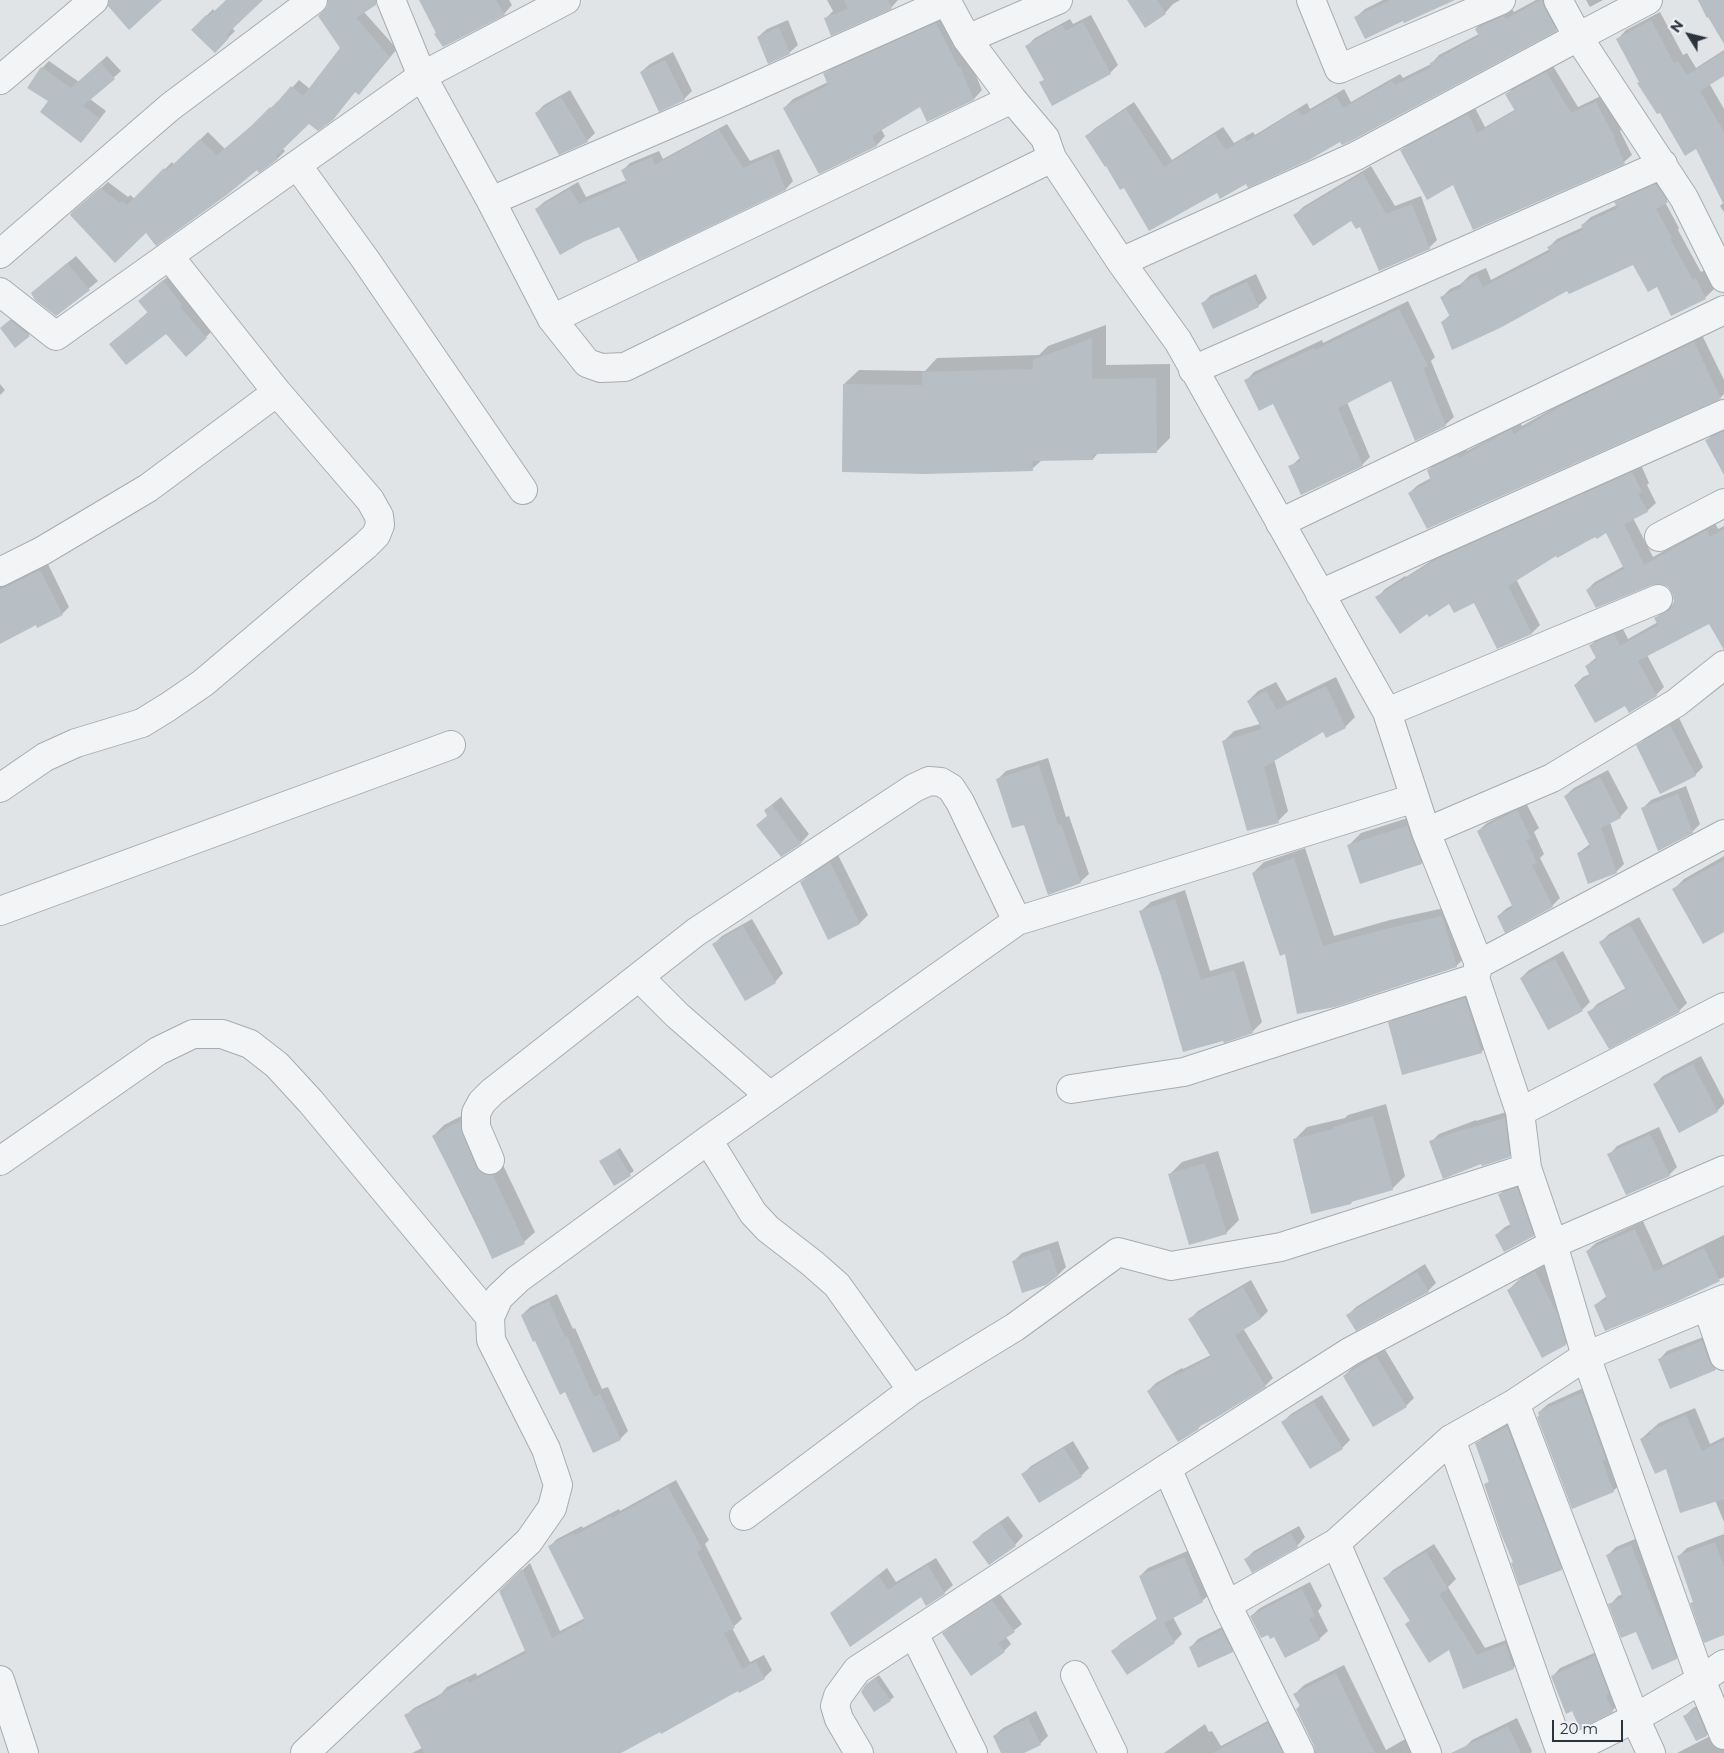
<!DOCTYPE html>
<html>
<head>
<meta charset="utf-8">
<style>
	body { margin:0 }
	#map { position:relative; width:1724px; height:1753px; overflow:hidden; background:#e0e4e7; font-family:Montserrat,sans-serif }
	canvas { display:block }
	.north { position:absolute; left:1664px; top:10px; width:50px; height:50px; -webkit-text-stroke:4px #eff2f5; paint-order:stroke; rotate:306deg; font-size:14px; font-weight:700; line-height:20px; text-align:center; color:#2a343d }
	.north::after { content:''; display:block; margin:auto; width:18px; height:22px; background:#2a343d; clip-path:polygon(50% 0,100% 100%,50% 72%,0 100%) }
	.scale { position:absolute; left:1552px; top:1720px; width:71px; height:22px; box-sizing:border-box; border:2px solid #2a343d; border-top:0; padding-left:6px; font-size:15px; line-height:18px; white-space:nowrap; color:#2a343d; -webkit-text-stroke:4px #eff2f5; paint-order:stroke }
</style>
</head>
<body>
<div id="map">
<canvas width="1724" height="1753"></canvas>
<div class="north">N</div>
<div class="scale">20 m</div>
</div>
<script>
const c = document.querySelector('canvas').getContext('2d');
c.lineJoin = 'round';
function fillPath(path, color) { c.fillStyle = color; c.fill(path, 'evenodd'); }
const shape = rows => new Path2D(rows.map(r => 'M' + r).join(''));
function stroke(path, color, width, dash) { c.strokeStyle = color; c.lineWidth = width; c.lineCap = dash ? 'butt' : 'round'; c.setLineDash(dash || []); c.stroke(path); }
const shadow = shape([
	[228,0,261,0,232,28,235,31,215,51,193,30,213,9,215,12],
	[330,0,378,0,364,12,397,49,366,86,359,93,356,91,332,119,309,122,282,148,285,151,278,158,259,171,257,168,146,231,79,208,108,182,128,197,130,195,135,199,172,162,174,165,208,132,225,149,259,120,278,101,279,102,299,80,310,89,342,48,328,7],
	[420,0,509,0,512,5,504,14,437,33],
	[827,0,898,0,891,8,826,18,833,11],
	[1132,0,1180,0,1173,4,1165,13],
	[1383,0,1452,0,1404,19,1356,17,1365,9],
	[1536,0,1552,0,1564,22,1556,30,1341,140,1246,182,1217,191,1125,186,1086,137,1094,129,1134,102,1172,160,1223,127,1234,143,1253,132,1255,135,1307,103,1310,109,1344,89,1351,102,1400,74,1403,78,1431,64,1439,55,1479,34,1476,28,1484,21,1512,9,1514,12],
	[1586,0,1603,0,1590,7],
	[1698,0,1724,0,1724,42,1709,16,1707,18],
	[1660,12,1683,55,1687,53,1696,68,1724,50,1724,75,1709,83,1724,109,1724,212,1720,206,1724,202,1696,148,1660,111,1641,81,1618,39,1626,30],
	[944,15,969,59,982,90,974,99,928,121,920,105,881,129,885,136,877,145,819,172,784,108,793,99,828,82,825,74,834,65],
	[1091,15,1118,65,1110,73,1041,83,1045,79,1027,46,1035,38,1070,19,1073,24],
	[788,20,798,45,789,53,758,37,767,29],
	[673,52,692,91,684,99,641,72,650,64],
	[107,56,121,71,90,99,106,111,87,135,50,101,42,68,49,61,79,82],
	[1553,66,1578,107,1603,95,1621,130,1620,131,1632,155,1624,162,1473,229,1453,184,1401,151,1408,143,1475,108,1485,127,1516,109,1507,94,1514,87],
	[570,90,595,133,587,141,536,113,544,105],
	[727,124,750,161,779,149,793,181,786,189,638,259,619,225,536,209,544,202,578,182,586,197,627,180,623,170,630,163,659,151,663,159],
	[1371,166,1395,206,1421,196,1437,240,1429,248,1360,225,1352,219,1295,215,1303,207],
	[1665,177,1675,193,1665,202,1679,228,1678,230,1701,272,1705,270,1714,289,1706,297,1671,314,1658,285,1634,263,1568,289,1442,322,1450,315,1442,297,1450,289,1461,284,1470,275,1486,268,1491,280,1550,249,1549,247,1557,239,1583,227,1582,225,1591,217,1617,205,1616,203,1624,194],
	[76,256,98,281,57,315,41,285],
	[172,273,214,329,206,337,166,333,111,344,148,312,139,301],
	[1256,274,1267,298,1258,306,1202,304,1211,295],
	[1408,301,1435,357,1431,361,1454,417,1445,425,1392,380,1347,402,1370,457,1362,465,1290,467,1301,457,1274,402,1246,381,1254,372,1322,340,1323,343],
	[14,317,33,331,15,346,5,324],
	[1106,325,1106,365,1170,364,1170,438,1156,452,1098,453,1093,459,1042,460,1032,469,844,384,859,370,925,371,937,358,1039,355,1048,346],
	[1702,335,1724,380,1724,394,1720,398,1409,493,1418,485,1431,478,1428,470,1437,462,1466,448,1467,451,1520,422,1522,426,1573,397],
	[0,384,5,390,0,395],
	[1724,427,1724,472,1707,440,1715,432],
	[1641,465,1649,483,1647,485,1656,503,1647,511,1633,518,1653,557,1715,523,1718,529,1724,526,1724,649,1709,622,1647,655,1664,687,1656,695,1626,705,1575,685,1583,677,1590,674,1586,666,1597,657,1591,645,1599,637,1622,627,1628,639,1658,622,1656,618,1664,610,1673,604,1675,601,1673,592,1669,586,1660,582,1587,590,1595,582,1624,566,1607,532,1556,554,1516,579,1540,625,1532,633,1498,648,1474,602,1449,602,1428,613,1377,598,1385,589,1405,576,1406,577,1448,550],
	[48,564,69,607,62,614,37,624,0,642,0,584,6,581,17,579],
	[1336,677,1355,717,1345,727,1327,736,1323,730,1274,759,1288,811,1278,821,1224,741,1234,731,1260,724,1248,701,1258,691,1276,682,1287,701],
	[1679,718,1703,767,1695,775,1638,746,1646,737],
	[1048,758,1066,817,1069,816,1089,874,1080,882,1025,823,998,779,1006,771],
	[1608,770,1628,808,1620,817,1610,822,1624,864,1616,872,1578,853,1590,844,1565,796,1574,788],
	[1686,786,1700,824,1692,832,1643,808,1651,800],
	[781,797,809,834,801,843,781,856,758,825,768,815,765,810],
	[1526,803,1539,828,1534,832,1544,854,1540,858,1560,898,1552,906,1498,916,1507,908,1513,905,1478,831,1487,823],
	[1420,814,1434,850,1421,863,1349,845,1361,833],
	[1305,848,1334,936,1390,920,1453,906,1468,955,1456,966,1286,953,1253,873,1264,862],
	[838,855,868,915,860,923,829,938,801,882,810,874],
	[1724,856,1724,930,1674,889,1684,879],
	[1185,890,1210,971,1244,961,1262,1022,1252,1032,1162,975,1141,911,1151,902],
	[1639,917,1687,1003,1679,1011,1589,1013,1597,1004,1626,988,1601,942,1609,934],
	[752,919,783,973,775,982,714,944,722,936],
	[1563,951,1590,1002,1582,1010,1521,978,1529,970],
	[1478,986,1494,1039,1481,1052,1390,1023,1402,1010],
	[1701,1056,1724,1100,1724,1104,1717,1111,1655,1084,1663,1076],
	[1386,1104,1405,1176,1392,1189,1355,1199,1351,1203,1294,1140,1307,1127,1345,1118,1348,1115],
	[1513,1110,1518,1148,1509,1156,1482,1163,1431,1142,1439,1134,1476,1120,1476,1121],
	[471,1111,499,1165,503,1165,535,1232,524,1242,492,1257,433,1136,444,1125],
	[1659,1127,1677,1167,1669,1175,1609,1155,1617,1146],
	[620,1148,634,1171,615,1184,601,1161],
	[1218,1151,1239,1220,1226,1233,1169,1175,1182,1162],
	[1525,1180,1541,1227,1533,1235,1496,1235,1505,1227,1511,1224,1500,1194,1508,1186],
	[1643,1221,1663,1265,1724,1235,1724,1277,1675,1301,1595,1305,1607,1296,1587,1251,1596,1243],
	[1058,1241,1066,1267,1058,1275,1014,1261,1022,1253],
	[1548,1259,1579,1331,1566,1344,1508,1290,1532,1268],
	[1425,1264,1436,1283,1428,1291,1348,1315,1356,1307],
	[1251,1280,1268,1311,1261,1318,1243,1328,1273,1378,1265,1386,1203,1424,1198,1428,1148,1391,1156,1383,1182,1368,1183,1369,1211,1355,1190,1319,1198,1311],
	[557,1294,573,1329,575,1328,602,1389,608,1387,628,1431,620,1439,566,1391,522,1315,530,1307],
	[1711,1334,1723,1361,1715,1369,1670,1387,1659,1360,1667,1351],
	[1384,1348,1414,1398,1406,1406,1344,1376,1352,1368],
	[1590,1385,1622,1483,1613,1491,1539,1412,1548,1404],
	[1322,1395,1350,1440,1342,1448,1283,1422,1291,1414],
	[1695,1408,1710,1444,1724,1437,1724,1522,1715,1500,1667,1467,1641,1439,1659,1423],
	[1516,1420,1570,1561,1561,1569,1514,1561,1486,1484,1489,1481,1477,1444,1485,1435],
	[1073,1441,1089,1468,1081,1476,1023,1474,1031,1466],
	[676,1480,709,1540,705,1544,742,1619,732,1628,750,1662,764,1655,772,1670,764,1678,738,1689,617,1753,412,1753,422,1748,406,1715,414,1708,441,1694,447,1687,476,1673,477,1676,526,1650,500,1591,530,1563,560,1631,585,1618,549,1547,557,1539,582,1526,583,1528,619,1509,620,1511],
	[1008,1516,1023,1536,1015,1545,974,1542,982,1534],
	[1299,1526,1305,1537,1297,1546,1246,1559,1254,1551],
	[1724,1534,1724,1633,1694,1601,1679,1556,1687,1548],
	[1640,1537,1685,1650,1676,1658,1637,1630,1610,1605,1618,1596,1623,1594,1607,1556,1616,1547],
	[1434,1544,1456,1579,1448,1587,1485,1648,1514,1637,1522,1659,1513,1668,1449,1648,1406,1624,1411,1620,1385,1578,1393,1570],
	[1192,1549,1211,1593,1202,1601,1173,1617,1182,1634,1174,1642,1113,1651,1121,1643,1158,1618,1140,1576,1148,1568],
	[936,1558,953,1585,944,1593,926,1605,921,1596,831,1613,887,1568,896,1582],
	[1310,1582,1322,1606,1318,1611,1328,1631,1319,1639,1275,1635,1251,1616,1260,1608],
	[1000,1594,1022,1624,1006,1637,1011,1644,1004,1651,944,1633,951,1626],
	[1230,1623,1240,1642,1232,1651,1190,1648,1198,1639],
	[1603,1649,1621,1702,1612,1711,1573,1709,1552,1677,1560,1668],
	[1344,1665,1386,1750,1414,1734,1423,1753,1317,1753,1315,1746,1297,1709,1300,1705,1295,1694,1304,1685],
	[879,1675,894,1697,890,1700,871,1681],
	[1705,1702,1715,1726,1707,1735,1696,1740,1685,1716,1693,1708],
	[1036,1711,1048,1736,1040,1744,1022,1753,1003,1753,994,1736,1003,1728],
	[1277,1716,1296,1753,1164,1753,1205,1724,1209,1732,1212,1731,1221,1746],
	[1517,1718,1532,1751,1531,1753,1466,1753,1464,1748,1472,1740],
	[1720,1731,1724,1740,1724,1753,1677,1753]
]);
const building = shape([
	[109,0,162,0,129,30,108,6],
	[226,0,263,0,226,35,229,38,215,53,191,30,206,15,208,17],
	[328,0,376,0,376,5,356,18,390,57,384,63,359,95,355,92,333,120,318,131,309,124,276,156,278,159,259,173,257,170,228,194,156,246,146,233,115,263,70,215,72,212,100,188,120,203,122,201,127,205,164,168,166,171,200,139,217,155,251,126,270,107,272,108,291,86,303,96,340,48,318,16,327,7],
	[419,0,496,0,505,15,443,47,434,34,436,33],
	[844,0,888,0,892,9,831,36,824,18,848,9],
	[1127,0,1157,0,1166,14,1145,28],
	[1391,0,1455,0,1404,23,1403,21,1365,39,1354,17],
	[1541,0,1542,0,1544,7,1557,31,1349,142,1342,145,1340,142,1309,160,1248,188,1246,184,1220,199,1217,193,1149,231,1124,188,1120,190,1106,166,1105,167,1085,136,1126,109,1164,167,1215,134,1226,150,1244,138,1246,142,1298,110,1302,116,1336,96,1343,108,1392,81,1395,85,1431,67,1430,63,1479,36,1475,29,1504,16,1506,19],
	[1698,0,1724,0,1724,44],
	[1651,20,1674,63,1678,61,1687,75,1724,52,1724,76,1700,91,1724,132,1724,205,1696,149,1685,156,1660,113,1657,114,1637,83,1639,82,1616,39],
	[1083,22,1111,74,1052,106,1039,82,1044,80,1025,46,1062,25,1066,31],
	[936,23,958,67,960,66,974,100,927,122,920,107,872,136,877,146,819,174,783,108,828,85,823,73],
	[779,27,790,54,768,64,757,37],
	[665,60,685,100,659,112,640,72],
	[100,62,115,79,83,106,100,119,81,143,40,112,48,101,27,88,41,67,71,88],
	[1546,72,1571,113,1596,102,1615,138,1614,139,1625,164,1473,230,1453,185,1427,200,1400,150,1468,114,1477,133,1515,111,1505,94],
	[561,97,588,142,559,155,535,113],
	[719,130,743,168,772,155,786,190,638,261,619,227,583,242,560,255,535,209,570,189,579,204,627,183,621,170,652,157,655,165],
	[1363,173,1386,214,1412,204,1430,249,1379,271,1360,227,1356,229,1351,221,1313,246,1293,215],
	[1656,184,1668,202,1656,209,1672,238,1670,239,1693,280,1696,278,1706,299,1671,316,1657,287,1648,292,1633,265,1569,294,1567,291,1500,328,1452,350,1441,322,1450,317,1440,297,1462,287,1461,283,1477,275,1483,287,1550,252,1547,247,1583,230,1581,225,1618,208,1614,202],
	[67,263,90,290,56,316,35,300,31,293],
	[163,280,182,305,180,307,207,338,186,357,166,334,126,365,109,344,148,313,138,301],
	[1247,282,1259,307,1213,329,1201,303],
	[1399,309,1428,366,1423,368,1446,426,1415,441,1391,381,1338,408,1363,466,1301,495,1288,466,1301,461,1273,404,1259,411,1244,380,1314,348,1315,350],
	[10,320,30,336,15,348,0,328],
	[1092,338,1092,379,1156,378,1157,453,1093,454,1093,460,1032,461,1033,471,924,474,842,472,843,384,922,385,922,372,1033,369,1033,360],
	[1694,342,1721,399,1427,529,1408,493,1431,481,1427,470,1458,455,1459,458,1511,429,1514,434,1563,405],
	[1724,431,1724,475,1705,440],
	[1632,472,1642,492,1638,494,1648,512,1624,524,1644,565,1707,530,1710,537,1724,529,1724,650,1709,624,1638,661,1657,696,1629,713,1625,706,1595,723,1574,685,1590,676,1585,666,1597,660,1589,645,1614,634,1620,646,1658,625,1654,618,1670,609,1674,601,1672,593,1668,587,1660,584,1652,585,1596,608,1586,590,1624,569,1606,533,1597,539,1595,537,1557,558,1556,556,1508,586,1532,634,1497,649,1474,603,1454,613,1449,604,1429,617,1427,614,1400,634,1375,597,1439,558],
	[40,570,63,615,37,628,36,625,0,644,0,590],
	[1326,686,1346,728,1326,738,1323,732,1264,767,1279,823,1247,831,1222,741,1262,729,1247,701,1266,691,1277,710],
	[1670,725,1696,776,1660,794,1636,745],
	[1039,765,1058,825,1061,824,1081,883,1048,895,1024,825,1012,828,996,779],
	[1600,777,1621,818,1601,828,1617,873,1588,884,1577,853,1591,848,1564,796],
	[1678,794,1693,833,1658,851,1641,808],
	[772,805,801,844,781,857,756,825,767,816,764,810],
	[1517,810,1531,838,1526,840,1537,863,1532,865,1553,907,1505,933,1497,916,1513,908,1477,831],
	[1407,826,1422,864,1360,884,1347,845],
	[1294,858,1323,946,1378,931,1442,916,1457,967,1335,1007,1297,1014,1285,954,1280,956,1252,873],
	[1724,860,1724,932,1703,944,1672,889],
	[830,862,860,924,828,940,800,882],
	[1175,899,1201,980,1234,970,1253,1033,1224,1043,1223,1041,1183,1052,1161,976,1139,911],
	[1630,925,1680,1012,1609,1049,1587,1012,1626,990,1599,942],
	[743,926,776,983,745,1001,712,944],
	[1555,959,1583,1011,1548,1030,1520,978],
	[1465,998,1482,1053,1402,1075,1388,1022],
	[1693,1064,1718,1112,1679,1133,1653,1084],
	[1373,1116,1393,1190,1351,1202,1351,1204,1311,1214,1293,1139,1334,1129,1333,1127],
	[1505,1118,1510,1157,1482,1166,1481,1164,1443,1179,1429,1141,1468,1128,1468,1129],
	[460,1121,462,1133,476,1166,481,1173,488,1175,493,1175,525,1244,492,1259,470,1209,432,1136],
	[1650,1134,1670,1176,1626,1195,1607,1154],
	[616,1151,631,1176,614,1186,599,1161],
	[1205,1163,1227,1234,1189,1245,1168,1174],
	[1517,1188,1534,1236,1504,1252,1495,1235,1511,1227,1498,1194],
	[1635,1229,1654,1272,1704,1248,1720,1281,1676,1302,1605,1331,1594,1305,1607,1299,1586,1251],
	[1050,1249,1058,1276,1046,1285,1022,1293,1012,1261],
	[1535,1271,1558,1315,1566,1345,1542,1358,1507,1290,1519,1283,1517,1281],
	[1417,1272,1429,1292,1356,1331,1346,1315],
	[1243,1287,1261,1319,1235,1335,1266,1387,1214,1419,1198,1427,1199,1429,1178,1442,1147,1391,1174,1375,1175,1376,1211,1357,1188,1319],
	[549,1301,565,1337,567,1336,594,1397,600,1394,621,1440,593,1453,565,1392,560,1395,535,1341,533,1342,521,1315],
	[1702,1341,1709,1361,1716,1370,1670,1389,1658,1359],
	[1376,1356,1407,1407,1373,1427,1343,1376],
	[1582,1393,1606,1460,1602,1461,1614,1492,1572,1509,1537,1417,1539,1416,1538,1412],
	[1314,1402,1343,1449,1310,1469,1281,1422],
	[1686,1415,1702,1451,1724,1440,1724,1499,1680,1513,1666,1469,1655,1474,1640,1439,1651,1434,1649,1431],
	[1507,1427,1562,1570,1519,1586,1511,1563,1513,1562,1501,1534,1484,1484,1489,1482,1475,1443],
	[1064,1448,1082,1477,1039,1503,1021,1474],
	[668,1487,702,1549,697,1552,735,1628,724,1633,742,1669,756,1662,765,1679,739,1693,738,1691,661,1734,660,1732,621,1753,424,1753,404,1715,439,1698,438,1695,468,1680,469,1683,526,1653,499,1591,522,1569,552,1638,585,1621,548,1546,574,1533,575,1535,611,1516,612,1518],
	[1000,1523,1016,1546,989,1565,972,1542],
	[1291,1533,1298,1547,1252,1573,1244,1559],
	[1715,1542,1724,1568,1724,1635,1704,1643,1690,1603,1693,1602,1677,1556],
	[1631,1545,1659,1616,1661,1615,1677,1659,1652,1670,1636,1632,1621,1638,1608,1604,1623,1598,1606,1555],
	[1426,1552,1448,1589,1439,1594,1477,1655,1505,1644,1514,1669,1463,1689,1449,1650,1429,1663,1405,1624,1410,1621,1383,1578],
	[1184,1557,1203,1602,1164,1623,1175,1643,1127,1675,1111,1651,1157,1620,1139,1576],
	[928,1565,945,1594,926,1606,921,1597,850,1647,830,1613,878,1575,888,1590],
	[1302,1589,1315,1616,1309,1619,1320,1640,1285,1658,1274,1637,1270,1639,1268,1635,1261,1638,1250,1616],
	[992,1600,1015,1632,998,1643,1005,1652,971,1676,942,1633],
	[1222,1630,1233,1652,1198,1668,1189,1647],
	[1595,1656,1609,1694,1606,1696,1613,1712,1580,1729,1572,1711,1566,1714,1551,1676],
	[1336,1673,1367,1738,1375,1753,1315,1753,1314,1746,1296,1709,1300,1706,1293,1694],
	[875,1678,891,1701,874,1712,861,1692,866,1684],
	[1696,1709,1707,1736,1696,1741,1683,1716],
	[1028,1718,1041,1745,1024,1753,1001,1753,993,1736],
	[1268,1723,1283,1753,1213,1753],
	[1508,1726,1521,1753,1451,1753]
]);
const minor = shape([
	[391,0,422,76,491,201,552,319,587,363,601,368,625,367,1052,158],
	[946,0,967,39,1012,99,1045,138,1052,158,1121,262,1178,341,1387,712,1426,832,1479,964,1475,978,1520,1112,1527,1168,1553,1244,1586,1356,1701,1680,1724,1735],
	[1311,0,1339,69,1501,0],
	[1648,0,1578,37,1684,198,1724,278],
	[967,39,1058,0],
	[0,80,94,0],
	[297,165,365,259,523,490],
	[491,201,723,101,947,1],
	[0,254,170,107,313,0],
	[1121,262,1356,156,1578,37,1558,0],
	[0,292,56,336,422,76,566,0],
	[552,319,1012,99],
	[1193,370,1663,164],
	[1280,523,1724,310],
	[1659,537,1724,503],
	[0,572,42,551,148,488,277,392],
	[1320,594,1724,414],
	[1387,712,1658,599],
	[0,788,45,757,76,743,142,723,168,707,203,683,366,545,376,535,380,525,379,516,370,500,277,392,169,256],
	[1426,832,1552,778,1676,703,1724,665],
	[0,911,451,745],
	[1479,964,1724,834],
	[639,977,677,1015,770,1096],
	[1071,1089,1184,1072,1475,978],
	[1520,1112,1724,1007],
	[708,1140,753,1213,768,1229,812,1263,837,1285,912,1390],
	[490,1160,476,1127,476,1113,482,1102,492,1092,696,932,914,788,929,781,941,782,951,788,960,802,1017,921],
	[0,1161,158,1051,193,1034,222,1034,250,1044,277,1065,311,1102,490,1317],
	[1707,1306,1724,1356],
	[1515,1403,1635,1718,1651,1753],
	[1451,1439,1561,1753],
	[1167,1468,1227,1605,1300,1753],
	[744,1516,912,1390,1015,1327,1118,1252,1171,1266,1281,1247,1527,1168],
	[1336,1543,1427,1753],
	[1227,1605,1336,1543,1451,1439,1515,1403,1586,1356,1724,1299],
	[914,1634,973,1753],
	[1075,1675,1113,1753],
	[0,1680,24,1753],
	[305,1753,529,1541,552,1508,558,1485,546,1449,491,1340,490,1317,499,1297,518,1279,708,1140,1017,921,1415,798],
	[859,1753,839,1719,835,1706,838,1696,857,1670,1167,1468,1351,1351,1553,1244,1724,1170],
	[1566,1753,1635,1718,1701,1680,1724,1664]
]);
fillPath(shadow, '#0003');
fillPath(building, '#b7bec4');
stroke(minor, '#a6acb1', 30);
stroke(minor, '#f2f4f6', 28);
</script>
</body>
</html>
